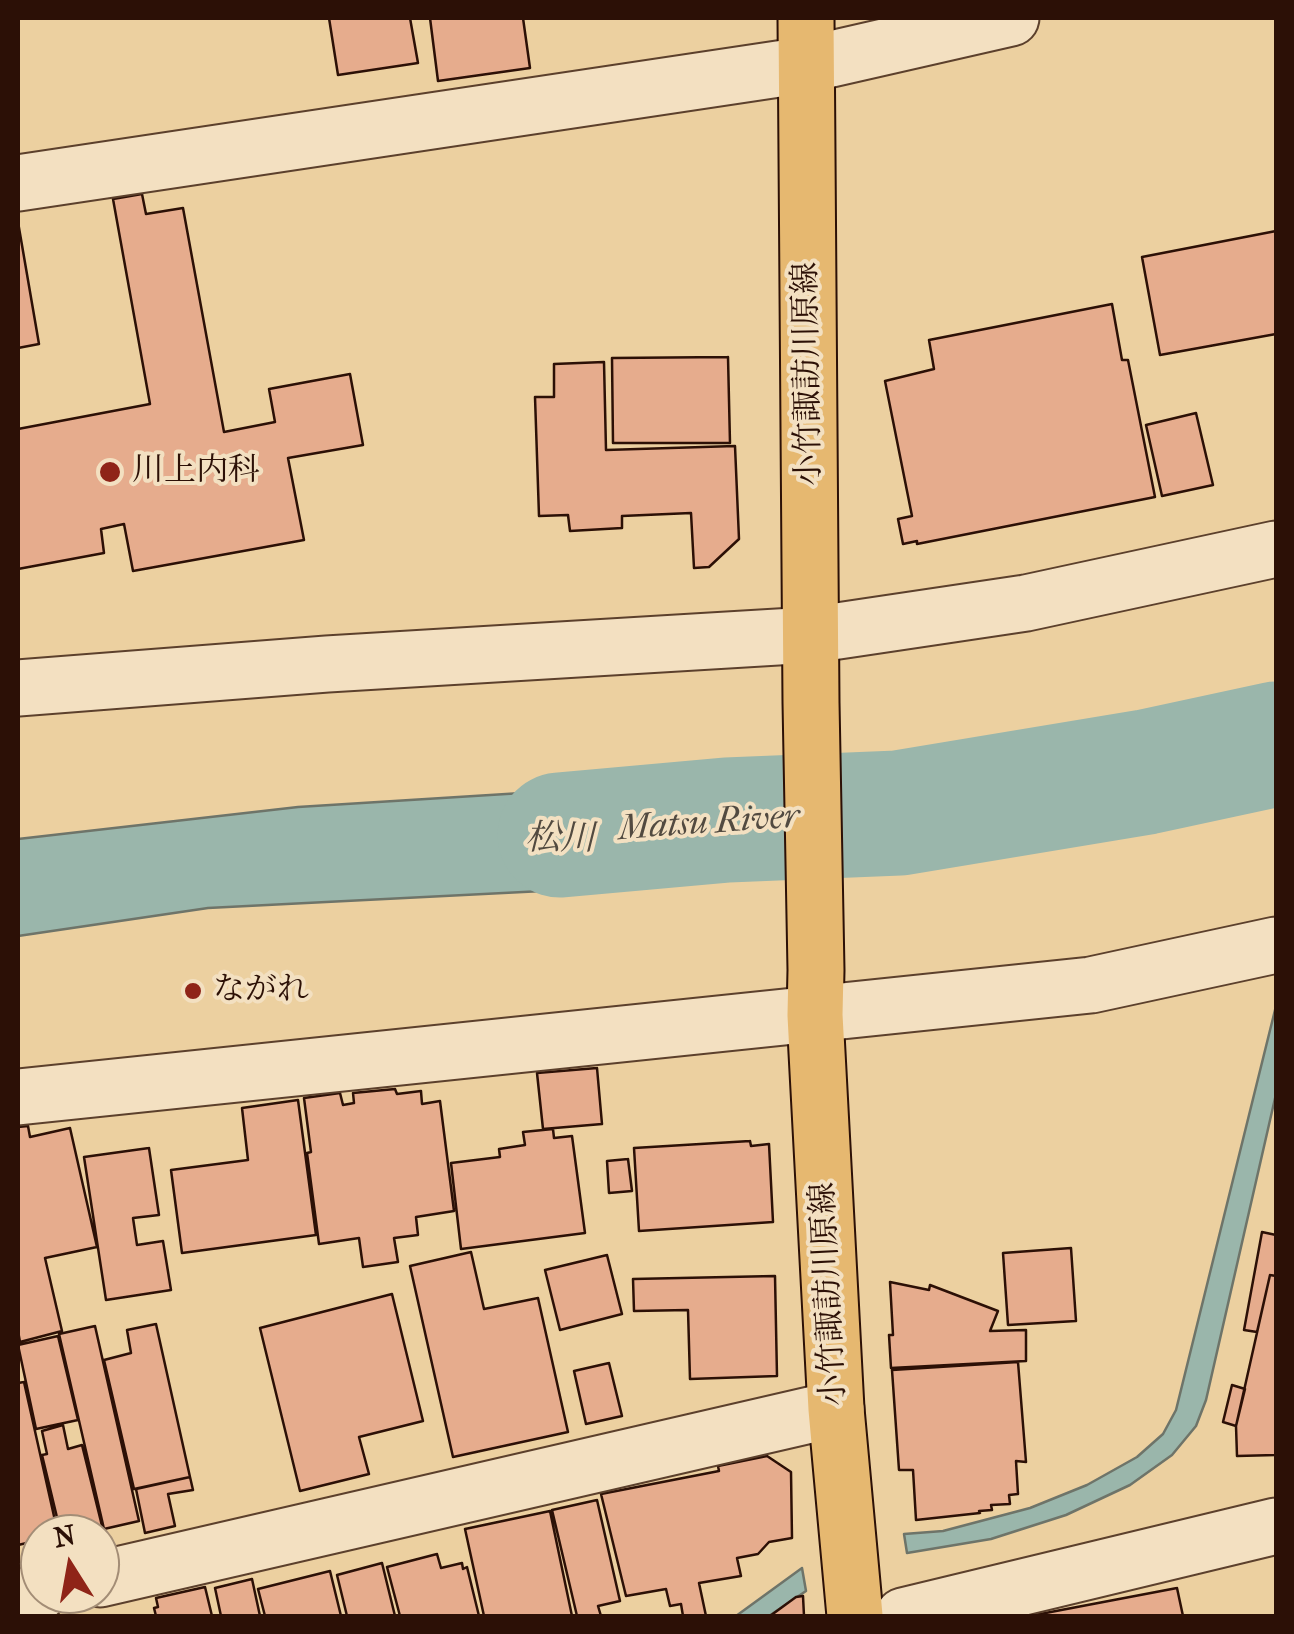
<!DOCTYPE html>
<html>
<head>
<meta charset="utf-8">
<style>
	body { margin:0 }
	#map { position:relative; width:1294px; height:1634px; overflow:hidden; background:#ecd0a0; font-family:"IM FELL French Canon",serif }
	canvas { display:block }
	.frame { position:absolute; inset:0; border:20px solid #2c1006; pointer-events:none }
	.north { position:absolute; left:20px; top:1514px; width:100px; height:100px; box-sizing:border-box; background:#f3e0c1; border:2px solid #a38d76; border-radius:50%; rotate:349deg; font-size:28px; font-weight:700; line-height:40px; text-align:center; color:#2c1006 }
	.north::after { content:''; display:block; margin:auto; width:35px; height:45px; background:#8f2418; clip-path:polygon(50% 0,100% 100%,50% 72%,0 100%) }
</style>
</head>
<body>
<div id="map">
<canvas width="1294" height="1634"></canvas>
<div class="frame"></div>
<div class="north">N</div>
</div>
<script>
const c = document.querySelector('canvas').getContext('2d');
c.lineJoin = 'round';
function fillPath(path, color) { c.fillStyle = color; c.fill(path, 'evenodd'); }
const shape = rows => new Path2D(rows.map(r => 'M' + r).join(''));
function stroke(path, color, width, dash) { c.strokeStyle = color; c.lineWidth = width; c.lineCap = dash ? 'butt' : 'round'; c.setLineDash(dash || []); c.stroke(path); }
function label(font, color, halo, rows, align = 'center') {
  c.font = font + ' "IM FELL French Canon","Noto Serif JP",serif'; c.lineWidth = 8; c.setLineDash([]); c.textBaseline = 'middle'; c.strokeStyle = halo; c.fillStyle = color; for (const [text, x, y, turn = 0] of rows) {
    c.save(); c.translate(x, y); c.rotate((+turn || 0) * Math.PI / 180); c.textAlign = isNaN(turn) ? turn : align; if (halo) c.strokeText(text, 0, 0); c.fillText(text, 0, 0); c.restore();
  }
}
const water = shape([
	[1276,696,1276,786,1132,821,960,848,898,852,898,794,912,793,912,768,984,758,1276,696],
	[714,781,716,800,727,800,735,862,660,868,603,879,602,888,208,908,18,936,18,839,298,807,714,781],
	[1276,1006,1276,1094,1206,1400,1196,1426,1172,1455,1130,1485,1066,1515,991,1539,907,1553,904,1534,943,1531,1030,1508,1087,1485,1137,1457,1163,1434,1176,1410,1276,1006],
	[802,1568,806,1591,769,1616,736,1616,802,1568]
]);
const river = shape([
	[560,835,727,820,899,813,1146,772,1276,744]
]);
const building = shape([
	[329,18,410,18,418,63,338,75,329,18],
	[430,18,523,18,530,68,438,81,430,18],
	[142,194,146,214,183,208,224,432,275,422,269,389,350,374,363,445,288,458,304,540,133,571,124,524,101,529,104,553,18,569,18,429,150,404,113,199,142,194],
	[18,222,39,344,18,348,18,222],
	[1276,231,1276,334,1160,355,1142,257,1276,231],
	[1112,304,1122,360,1128,360,1155,497,917,544,917,541,903,544,898,519,912,516,885,381,934,369,929,340,1112,304],
	[728,357,730,443,613,443,612,358,728,357],
	[604,362,606,450,735,446,739,539,709,567,694,568,691,513,622,516,622,528,570,531,568,515,539,516,535,397,554,397,554,364,604,362],
	[1196,413,1213,485,1162,496,1146,425,1196,413],
	[597,1068,602,1124,543,1129,537,1073,597,1068],
	[395,1089,397,1094,421,1091,422,1104,440,1101,454,1211,416,1217,418,1235,394,1238,398,1262,363,1267,359,1238,319,1244,307,1153,311,1152,304,1098,340,1093,343,1105,354,1103,353,1093,395,1089],
	[298,1100,316,1235,182,1253,171,1170,248,1160,242,1108,298,1100],
	[28,1126,30,1137,70,1128,97,1247,45,1258,62,1331,20,1342,18,1331,18,1127,28,1126],
	[553,1129,554,1138,572,1136,585,1233,461,1249,451,1163,500,1157,499,1149,525,1145,523,1132,553,1129],
	[750,1141,751,1146,769,1144,773,1222,639,1231,634,1148,750,1141],
	[149,1148,159,1215,133,1218,137,1245,163,1241,171,1290,106,1300,84,1157,149,1148],
	[628,1159,632,1191,609,1193,607,1161,628,1159],
	[1262,1232,1276,1235,1276,1276,1270,1275,1257,1332,1244,1330,1262,1232],
	[1071,1248,1076,1321,1008,1325,1003,1253,1071,1248],
	[471,1252,484,1309,538,1298,568,1432,453,1457,410,1266,471,1252],
	[607,1255,622,1314,560,1330,545,1270,607,1255],
	[1270,1275,1276,1276,1276,1455,1237,1456,1236,1426,1270,1275],
	[775,1276,777,1376,690,1379,688,1310,634,1311,633,1279,775,1276],
	[890,1282,929,1290,930,1285,998,1311,990,1331,1026,1330,1026,1361,891,1368,889,1335,893,1335,890,1282],
	[392,1294,423,1421,359,1437,369,1474,300,1491,260,1328,392,1294],
	[156,1324,190,1477,134,1489,104,1360,131,1353,127,1330,156,1324],
	[95,1326,139,1521,104,1529,59,1334,95,1326],
	[58,1336,78,1420,36,1429,18,1345,58,1336],
	[1018,1362,1026,1462,1016,1461,1018,1494,1009,1495,1010,1504,991,1505,992,1510,979,1511,980,1513,916,1520,913,1470,899,1470,892,1370,1018,1362],
	[609,1363,622,1416,586,1424,574,1371,609,1363],
	[24,1382,58,1534,40,1534,40,1540,18,1545,18,1383,24,1382],
	[1232,1385,1245,1389,1236,1426,1223,1422,1232,1385],
	[63,1425,68,1449,82,1445,105,1538,100,1540,100,1534,61,1534,42,1455,47,1454,42,1431,63,1425],
	[767,1456,791,1472,792,1538,769,1542,758,1554,737,1558,741,1576,699,1583,706,1616,683,1616,681,1604,670,1606,666,1589,626,1596,601,1494,719,1471,718,1466,767,1456],
	[190,1477,193,1490,168,1494,175,1526,145,1533,136,1489,190,1477],
	[597,1500,620,1601,598,1606,601,1616,577,1616,552,1510,597,1500],
	[550,1511,572,1616,484,1616,465,1529,550,1511],
	[437,1554,441,1568,462,1563,463,1569,467,1567,479,1616,400,1616,387,1567,437,1554],
	[382,1563,395,1616,347,1616,337,1575,382,1563],
	[330,1571,341,1616,265,1616,258,1589,330,1571],
	[252,1579,260,1616,221,1616,215,1588,252,1579],
	[205,1587,212,1616,156,1616,154,1608,158,1607,156,1598,205,1587],
	[1177,1588,1183,1616,1036,1616,1035,1615,1177,1588],
	[803,1596,804,1616,770,1616,796,1597,803,1596]
]);
const minor = shape([
	[18,183,805,65,1011,18],
	[18,688,327,664,811,635,1026,603,1276,549],
	[18,1097,1091,985,1276,945],
	[100,1579,836,1409],
	[18,1598,40,1592],
	[903,1616,1276,1526]
]);
const major = shape([
	[806,18,811,702,816,970,815,1015,836,1409,855,1616]
]);
const markers = [
	[110,472,12,"#8f2418"],
	[193,991,10,"#8f2418"]
];
const streetNames = [
	["小竹諏訪川原線",809,374,-91],
	["小竹諏訪川原線",830,1294,-93]
];
const poiNames = [
	["川上内科",132,472],
	["ながれ",213,991]
];
const waterNames = [
	["Matsu River",709,824,-4],
	["松川",560,840]
];
fillPath(water, '#9ab6ab');
stroke(water, '#6e7469', 2.5);
stroke(river, '#9ab6ab', 125);
fillPath(building, '#e6ac8d');
stroke(building, '#2c1006', 2.5);
stroke(minor, '#5c402c', 59);
stroke(major, '#2c1006', 59);
stroke(minor, '#f3e0c1', 55);
stroke(major, '#e6b870', 55);
for (const [x, y, r, color] of markers) { const dot = new Path2D(); dot.arc(x, y, r, 0, 2 * Math.PI); c.fillStyle = color; c.fill(dot); stroke(dot, '#f3e0c1', 4); }
label('32px', '#2c1006', '#f3e0c1', streetNames);
label('32px', '#2c1006', '#f3e0c1', poiNames, 'left');
label('italic 35px', '#524a40', '#f3e0c1', waterNames);
</script>
</body>
</html>
